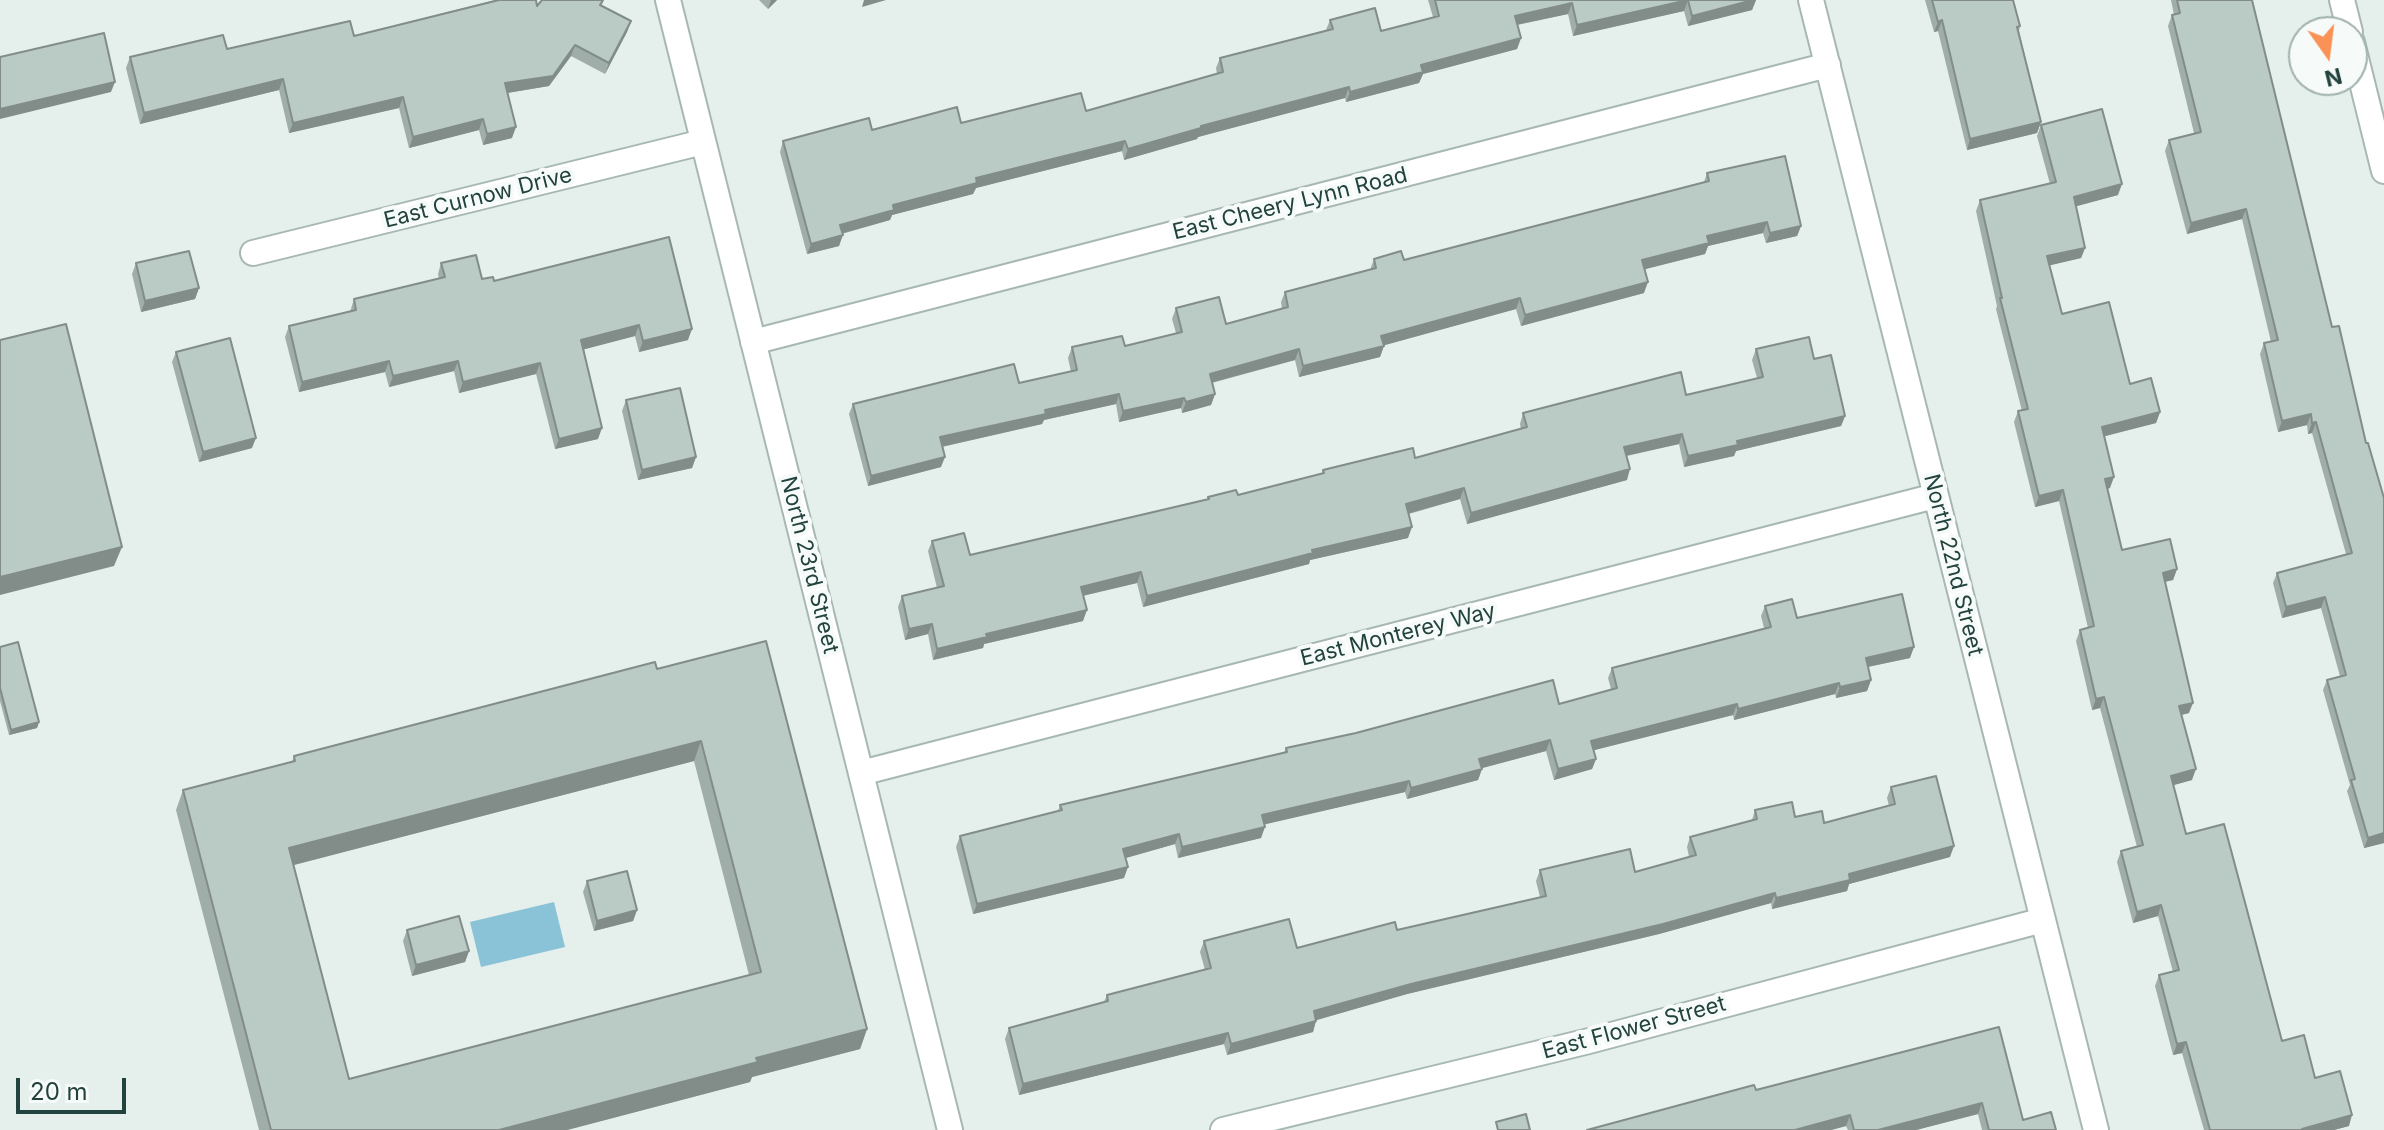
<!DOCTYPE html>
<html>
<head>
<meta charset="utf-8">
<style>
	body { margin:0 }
	#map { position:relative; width:2384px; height:1130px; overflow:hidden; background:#e5efeb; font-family:Inter,sans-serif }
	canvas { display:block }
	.north { position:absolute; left:2288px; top:16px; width:80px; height:80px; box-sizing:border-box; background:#f6fbf9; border:2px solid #a1b1ae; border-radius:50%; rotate:166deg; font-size:22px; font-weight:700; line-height:32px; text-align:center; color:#22423d }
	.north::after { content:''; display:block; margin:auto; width:28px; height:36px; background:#fa9257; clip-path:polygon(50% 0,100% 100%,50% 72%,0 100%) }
	.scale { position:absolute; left:16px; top:1078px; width:110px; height:36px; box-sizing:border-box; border:4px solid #22423d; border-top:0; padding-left:10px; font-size:24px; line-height:28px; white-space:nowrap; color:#22423d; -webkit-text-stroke:6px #f6fbf9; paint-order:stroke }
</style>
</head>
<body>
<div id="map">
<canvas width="2384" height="1130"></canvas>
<div class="north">N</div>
<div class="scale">20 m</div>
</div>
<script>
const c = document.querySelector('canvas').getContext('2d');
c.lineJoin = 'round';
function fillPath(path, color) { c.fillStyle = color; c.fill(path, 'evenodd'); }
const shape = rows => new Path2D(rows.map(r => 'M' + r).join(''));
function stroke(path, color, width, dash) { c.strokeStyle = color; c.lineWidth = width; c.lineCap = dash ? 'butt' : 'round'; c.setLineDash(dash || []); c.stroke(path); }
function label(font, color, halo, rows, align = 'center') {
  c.font = font + ' Inter,sans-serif'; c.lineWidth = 8; c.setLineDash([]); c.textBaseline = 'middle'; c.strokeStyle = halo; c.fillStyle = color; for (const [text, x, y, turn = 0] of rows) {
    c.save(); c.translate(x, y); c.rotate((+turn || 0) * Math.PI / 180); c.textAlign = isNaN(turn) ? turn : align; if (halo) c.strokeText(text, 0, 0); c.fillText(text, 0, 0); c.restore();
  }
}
const water = shape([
	[554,902,565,947,481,967,470,922]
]);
const minor = shape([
	[668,0,950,1130],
	[1811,0,2096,1130],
	[2342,0,2350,32],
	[2352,42,2384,171],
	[253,253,703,142],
	[753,342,1828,65],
	[861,773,1935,496],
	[1223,1130,1589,1041,2043,920]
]);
const wall = shape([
	[495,0,536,0,537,6,604,0,601,6,631,21,627,32,605,74,571,56,549,86,507,93,512,138,483,145,479,130,409,148,399,108,289,133,279,90,140,124,126,68,130,57,227,49,354,36],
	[759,0,777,0,768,9],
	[1428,0,1756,0,1752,10,1688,26,1684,11,1573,36,1568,14,1517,25,1521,38,1517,49,1423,74,1419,83,1346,102,1345,98,1198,137,1197,139,1124,160,1122,151,976,188,973,194,892,215,890,220,842,234,839,246,807,254,780,152,783,141,872,130,1086,111,1217,74,1216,68,1220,58,1326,30,1330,20,1381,31,1433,17],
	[1925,0,2013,0,2020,26,2019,31,2041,122,2037,133,1967,150,1938,31,1934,32],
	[2171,0,2252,0,2332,327,2366,443,2384,498,2384,843,2364,848,2347,791,2350,785,2323,690,2327,680,2340,676,2321,608,2282,618,2273,583,2277,573,2346,554,2312,433,2308,434,2307,425,2278,432,2260,354,2264,343,2271,342,2242,219,2187,234,2165,151,2169,140,2194,133,2168,26,2172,15,2174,15],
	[2041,125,2118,195,2076,206,2085,248,2081,258,2050,265,2062,314,2130,384,2160,412,2156,423,2104,436,2110,488,2107,489,2122,550,2177,569,2173,580,2165,582,2189,713,2182,715,2192,780,2173,785,2186,834,2282,1041,2315,1078,2349,1126,2334,1130,2204,1130,2182,1053,2173,1055,2155,986,2159,975,2173,972,2158,916,2133,923,2117,862,2121,851,2137,847,2100,708,2092,710,2076,641,2080,630,2088,628,2059,501,2035,507,2014,422,2018,411,2022,411,1996,309,1997,306,1976,211,1980,200,2050,184,2037,136],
	[1707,173,1801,226,1797,236,1766,243,1763,233,1708,246,1705,254,1645,269,1644,293,1521,326,1516,309,1384,345,1380,357,1299,377,1295,360,1212,383,1215,394,1211,405,1182,413,1181,408,1119,422,1116,404,1044,420,1042,424,942,447,941,467,868,486,849,414,853,404,1019,383,1071,372,1068,358,1072,347,1125,346,1176,333,1172,319,1176,308,1226,324,1282,309,1281,302,1285,292,1370,270,1374,259,1404,260,1704,182],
	[136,263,199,288,195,299,141,312,132,274],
	[441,263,482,279,494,281,688,340,639,352,635,336,584,349,598,439,555,449,536,374,459,393,454,371,389,387,385,372,299,392,285,337,289,326,350,312,354,299,439,279,438,274],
	[1756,349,1814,359,1845,416,1841,426,1736,451,1734,456,1684,467,1679,444,1627,456,1627,480,1467,524,1460,499,1409,514,1408,538,1310,560,1309,564,1143,607,1137,583,1083,596,1083,621,984,644,983,648,933,660,928,634,905,640,898,607,902,596,937,588,928,551,932,541,970,555,1208,499,1208,497,1238,495,1321,474,1323,470,1415,458,1521,429,1520,424,1523,413,1686,395,1757,378,1752,360],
	[176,352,252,448,199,462,172,362],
	[626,400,696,457,692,468,638,480,622,411],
	[1765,606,1910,658,1868,667,1871,680,1867,691,1836,698,1835,694,1734,720,1733,715,1594,750,1596,759,1592,769,1554,780,1546,751,1482,768,1478,780,1407,799,1405,792,1264,824,1261,838,1178,858,1175,844,1125,858,1124,878,973,914,956,847,960,836,1058,811,1060,805,1284,753,1286,748,1559,704,1611,689,1608,678,1612,668,1764,628,1761,616],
	[766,641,867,1029,860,1049,752,1077,750,1082,567,1130,259,1130,176,810,183,790,292,762,294,756,657,669],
	[694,761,749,975,349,1079,294,865],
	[0,647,39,722,37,728,9,735,0,701],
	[1891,787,1950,857,1849,884,1847,891,1772,909,1771,903,1659,934,1407,994,1316,1020,1313,1032,1227,1055,1224,1044,1019,1095,1005,1039,1009,1028,1104,1002,1107,995,1205,970,1200,952,1204,941,1297,948,1397,930,1540,897,1536,881,1540,870,1635,872,1689,857,1687,847,1690,837,1752,820,1755,810,1824,823,1889,806,1887,798],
	[587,881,637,910,633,921,594,931,583,892],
	[407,930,469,951,465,962,412,976,403,941],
	[1999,1027,2023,1120,2056,1130,1982,1130,1978,1114,1916,1130,1848,1130,1846,1126,1831,1130,1587,1130,1756,1090]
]);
const shadedWall = shape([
	[771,0,777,0,768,9],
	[864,0,886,0,862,7],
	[1688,0,1684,11,1573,36,1577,25],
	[1753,0,1756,0,1752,10,1688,26,1692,16],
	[1572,3,1568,14,1511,26,1515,16],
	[1942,20,1938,31,1934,32,1938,22],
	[631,21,627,32,605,74,609,63],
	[1521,38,1517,49,1423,74,1419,83,1346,102,1350,92,1421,65],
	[575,45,571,56,549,86,501,94,505,83],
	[283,79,279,90,140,124,144,113],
	[115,82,111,92,0,119,0,109],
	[1349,87,1345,98,1198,137,1197,139,1124,160,1128,149,1201,126],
	[403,97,399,108,289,133,293,123],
	[483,119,479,130,409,148,413,137],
	[2041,122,2037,133,1967,150,1970,139],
	[516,127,512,138,483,145,487,134],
	[1125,141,1122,151,976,188,973,194,892,215,890,220,836,235,840,225,893,205,976,178],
	[2122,184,2118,195,2070,208,2074,197],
	[2246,209,2242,219,2187,234,2191,223],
	[1767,222,1763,233,1708,246,1705,254,1638,271,1642,260,1707,236],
	[1801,226,1797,236,1766,243,1770,233],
	[843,235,839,246,807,254,811,244],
	[2085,248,2081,258,2043,267,2047,256],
	[1648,282,1644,293,1521,326,1525,315],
	[199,288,195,299,141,312,145,301],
	[1520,298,1516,309,1378,347,1381,336],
	[639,325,635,336,578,351,581,340],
	[692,329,688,340,639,352,643,341],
	[1384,346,1380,357,1299,377,1303,366],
	[1299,349,1295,360,1206,384,1210,374],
	[389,361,385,372,299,392,302,382],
	[458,361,454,371,389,387,393,376],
	[540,363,536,374,459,393,463,382],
	[1119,394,1116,404,1044,420,1042,424,936,448,940,437,1045,410],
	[1215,394,1211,405,1182,413,1186,402],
	[1184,398,1181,408,1119,422,1123,411],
	[2160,412,2156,423,2098,438,2102,427],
	[2311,414,2307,425,2278,432,2282,421],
	[1845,416,1841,426,1736,451,1734,456,1684,467,1688,456,1737,441],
	[2316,422,2312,433,2308,434,2312,423],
	[602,428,598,439,555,449,559,439],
	[1682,434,1679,444,1620,457,1624,447],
	[256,438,252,448,199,462,203,452],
	[696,457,692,468,638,480,642,470],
	[945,457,941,467,868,486,871,476],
	[1630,469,1627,480,1467,524,1471,513],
	[2114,477,2110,488,2101,490,2105,479],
	[1464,488,1460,499,1403,515,1406,504],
	[2063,490,2059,501,2035,507,2039,496],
	[1412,527,1408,538,1310,560,1309,564,1143,607,1147,596,1312,550],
	[122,547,114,566,0,595,0,577],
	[2177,569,2173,580,2159,583,2163,573],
	[1141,572,1137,583,1077,597,1081,587],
	[2325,597,2321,608,2282,618,2286,607],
	[1087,610,1083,621,984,644,983,648,933,660,937,649,986,634],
	[932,624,928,634,905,640,909,629],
	[1914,647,1910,658,1862,668,1866,658],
	[1871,680,1867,691,1836,698,1840,687],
	[1839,683,1835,694,1734,720,1738,709],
	[2104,697,2100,708,2092,710,2096,699],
	[2193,703,2189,713,2175,716,2179,706],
	[1737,704,1733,715,1587,752,1591,741],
	[39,722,37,728,9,735,11,730],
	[1550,740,1546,751,1475,770,1479,759],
	[701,741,694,761,282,868,289,848],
	[1596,759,1592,769,1554,780,1558,769],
	[1482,769,1478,780,1407,799,1411,788],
	[2196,769,2192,780,2167,787,2171,776],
	[1409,781,1405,792,1258,826,1262,815],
	[1265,827,1261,838,1178,858,1182,847],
	[2384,833,2384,843,2364,848,2368,838],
	[1179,834,1175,844,1119,860,1123,849],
	[1954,846,1950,857,1849,884,1847,891,1772,909,1776,898,1849,874],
	[1128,867,1124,878,973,914,977,904],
	[1775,893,1771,903,1659,934,1407,994,1310,1022,1314,1011,1411,984],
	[2161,905,2158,916,2133,923,2137,912],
	[637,910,633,921,594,931,597,921],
	[469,951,465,962,412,976,416,965],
	[1316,1021,1313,1032,1227,1055,1231,1044],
	[867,1029,860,1049,752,1077,750,1082,567,1130,499,1130,756,1058],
	[1228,1033,1224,1044,1019,1095,1023,1084],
	[2186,1042,2182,1053,2173,1055,2177,1044],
	[1982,1103,1978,1114,1916,1130,1878,1130],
	[1850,1115,1846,1126,1831,1130,1795,1130],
	[2352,1115,2349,1126,2334,1130,2301,1130,2302,1129]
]);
const building = shape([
	[499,0,536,0,537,6,542,0,603,0,600,5,631,21,609,63,575,45,553,76,505,83,516,127,487,134,483,119,413,137,403,97,293,123,283,79,144,113,130,57,223,35,227,49,350,21,354,36,499,0],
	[1435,0,1688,0,1577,25,1572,3,1515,16,1521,38,1421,65,1423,72,1350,92,1349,87,1201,126,1201,128,1128,149,1125,141,976,178,977,183,893,205,894,210,840,225,843,235,811,244,783,141,869,118,872,130,957,107,961,123,1081,93,1086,111,1223,72,1220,58,1333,29,1330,20,1375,8,1381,31,1439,16,1435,0],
	[1688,0,1753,0,1692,16,1688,0],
	[1932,0,2013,0,2020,26,2017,27,2041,122,1970,139,1942,20,1938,22,1932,0],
	[2177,0,2252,0,2332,327,2339,326,2366,443,2368,443,2384,498,2384,833,2368,838,2351,780,2355,779,2327,680,2346,675,2325,597,2286,607,2277,573,2352,553,2316,422,2312,423,2311,414,2282,421,2264,343,2278,340,2246,209,2191,223,2169,140,2201,132,2172,15,2180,13,2177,0],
	[104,33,115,82,0,109,0,57,104,33],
	[2102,109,2122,184,2074,197,2085,248,2047,256,2062,314,2109,302,2130,384,2151,378,2160,412,2102,427,2114,477,2105,479,2122,550,2170,539,2177,569,2163,573,2193,703,2179,706,2196,769,2171,776,2186,834,2224,824,2282,1041,2304,1035,2315,1078,2340,1071,2352,1115,2302,1129,2302,1130,2210,1130,2186,1042,2177,1044,2159,975,2179,970,2161,905,2137,912,2121,851,2143,845,2104,697,2096,699,2080,630,2094,626,2063,490,2039,496,2018,411,2028,409,2000,298,2002,298,1980,200,2056,182,2041,125,2102,109],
	[1785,156,1801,226,1770,233,1767,222,1707,236,1709,243,1642,260,1648,282,1525,315,1520,298,1381,336,1384,346,1303,366,1299,349,1210,374,1215,394,1186,402,1184,398,1123,411,1119,394,1045,410,1046,414,940,437,945,457,871,476,853,404,1014,364,1019,383,1077,370,1072,347,1122,336,1125,346,1182,332,1176,308,1219,297,1226,324,1288,307,1285,292,1376,268,1374,259,1401,251,1404,260,1709,181,1707,173,1785,156],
	[669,237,692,329,643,341,639,325,581,340,602,428,559,439,540,363,463,382,458,361,393,376,389,361,302,382,289,326,356,310,354,299,445,277,441,263,476,255,482,279,493,277,494,281,669,237],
	[189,251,199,288,145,301,136,263,189,251],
	[66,324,122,547,0,577,0,340,66,324],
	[1809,337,1814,359,1831,355,1845,416,1737,441,1738,445,1688,456,1682,434,1624,447,1630,469,1471,513,1464,488,1406,504,1412,527,1312,550,1313,553,1147,596,1141,572,1081,587,1087,610,986,634,987,637,937,649,932,624,909,629,902,596,944,586,932,541,964,533,970,555,1209,499,1208,497,1236,490,1238,495,1324,473,1323,470,1413,448,1415,458,1527,427,1523,413,1681,372,1686,395,1763,377,1756,349,1809,337],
	[230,338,256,438,203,452,176,352,230,338],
	[680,388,696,457,642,470,626,400,680,388],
	[1902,594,1914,647,1866,658,1871,680,1840,687,1839,683,1738,709,1737,704,1591,741,1596,759,1558,769,1550,740,1479,759,1482,769,1411,788,1409,781,1262,815,1265,827,1182,847,1179,834,1123,849,1128,867,977,904,960,836,1062,810,1060,805,1287,752,1286,748,1356,733,1553,680,1559,704,1617,688,1612,668,1771,627,1765,606,1792,599,1797,618,1902,594],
	[766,641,867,1029,756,1058,758,1062,499,1130,271,1130,183,790,295,761,294,756,655,662,657,669,766,641],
	[701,741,761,972,349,1079,289,848,701,741],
	[18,642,39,722,11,730,0,688,0,647,18,642],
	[1936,776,1954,846,1849,874,1850,880,1776,898,1775,893,1663,924,1411,984,1314,1011,1316,1021,1231,1044,1228,1033,1023,1084,1009,1028,1108,1001,1107,995,1211,968,1204,941,1289,919,1297,948,1395,922,1397,930,1546,896,1540,870,1630,849,1635,872,1696,855,1690,837,1757,819,1755,810,1792,802,1795,817,1822,811,1824,823,1895,804,1891,787,1936,776],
	[627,871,637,910,597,921,587,881,627,871],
	[459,916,469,951,416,965,407,930,459,916],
	[1999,1027,2023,1120,2051,1112,2056,1130,1989,1130,1982,1103,1878,1130,1854,1130,1850,1115,1795,1130,1587,1130,1754,1085,1756,1090,1999,1027],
	[1526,1114,1530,1130,1498,1130,1496,1122,1526,1114]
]);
const streetNames = [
	["East Curnow Drive",478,198,-14],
	["East Cheery Lynn Road",1290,204,-14],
	["North 23rd Street",809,565,76],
	["North 22nd Street",1953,565,76],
	["East Monterey Way",1398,635,-14],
	["East Flower Street",1634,1028,-15]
];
fillPath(water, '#8ac2d7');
stroke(minor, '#a7b8b3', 28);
stroke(minor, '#fff', 24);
fillPath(wall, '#a0aea9');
fillPath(shadedWall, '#828d8a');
fillPath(building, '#bacac5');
stroke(building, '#828d8a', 2);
label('22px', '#22423d', '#f6fbf9', streetNames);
</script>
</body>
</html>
